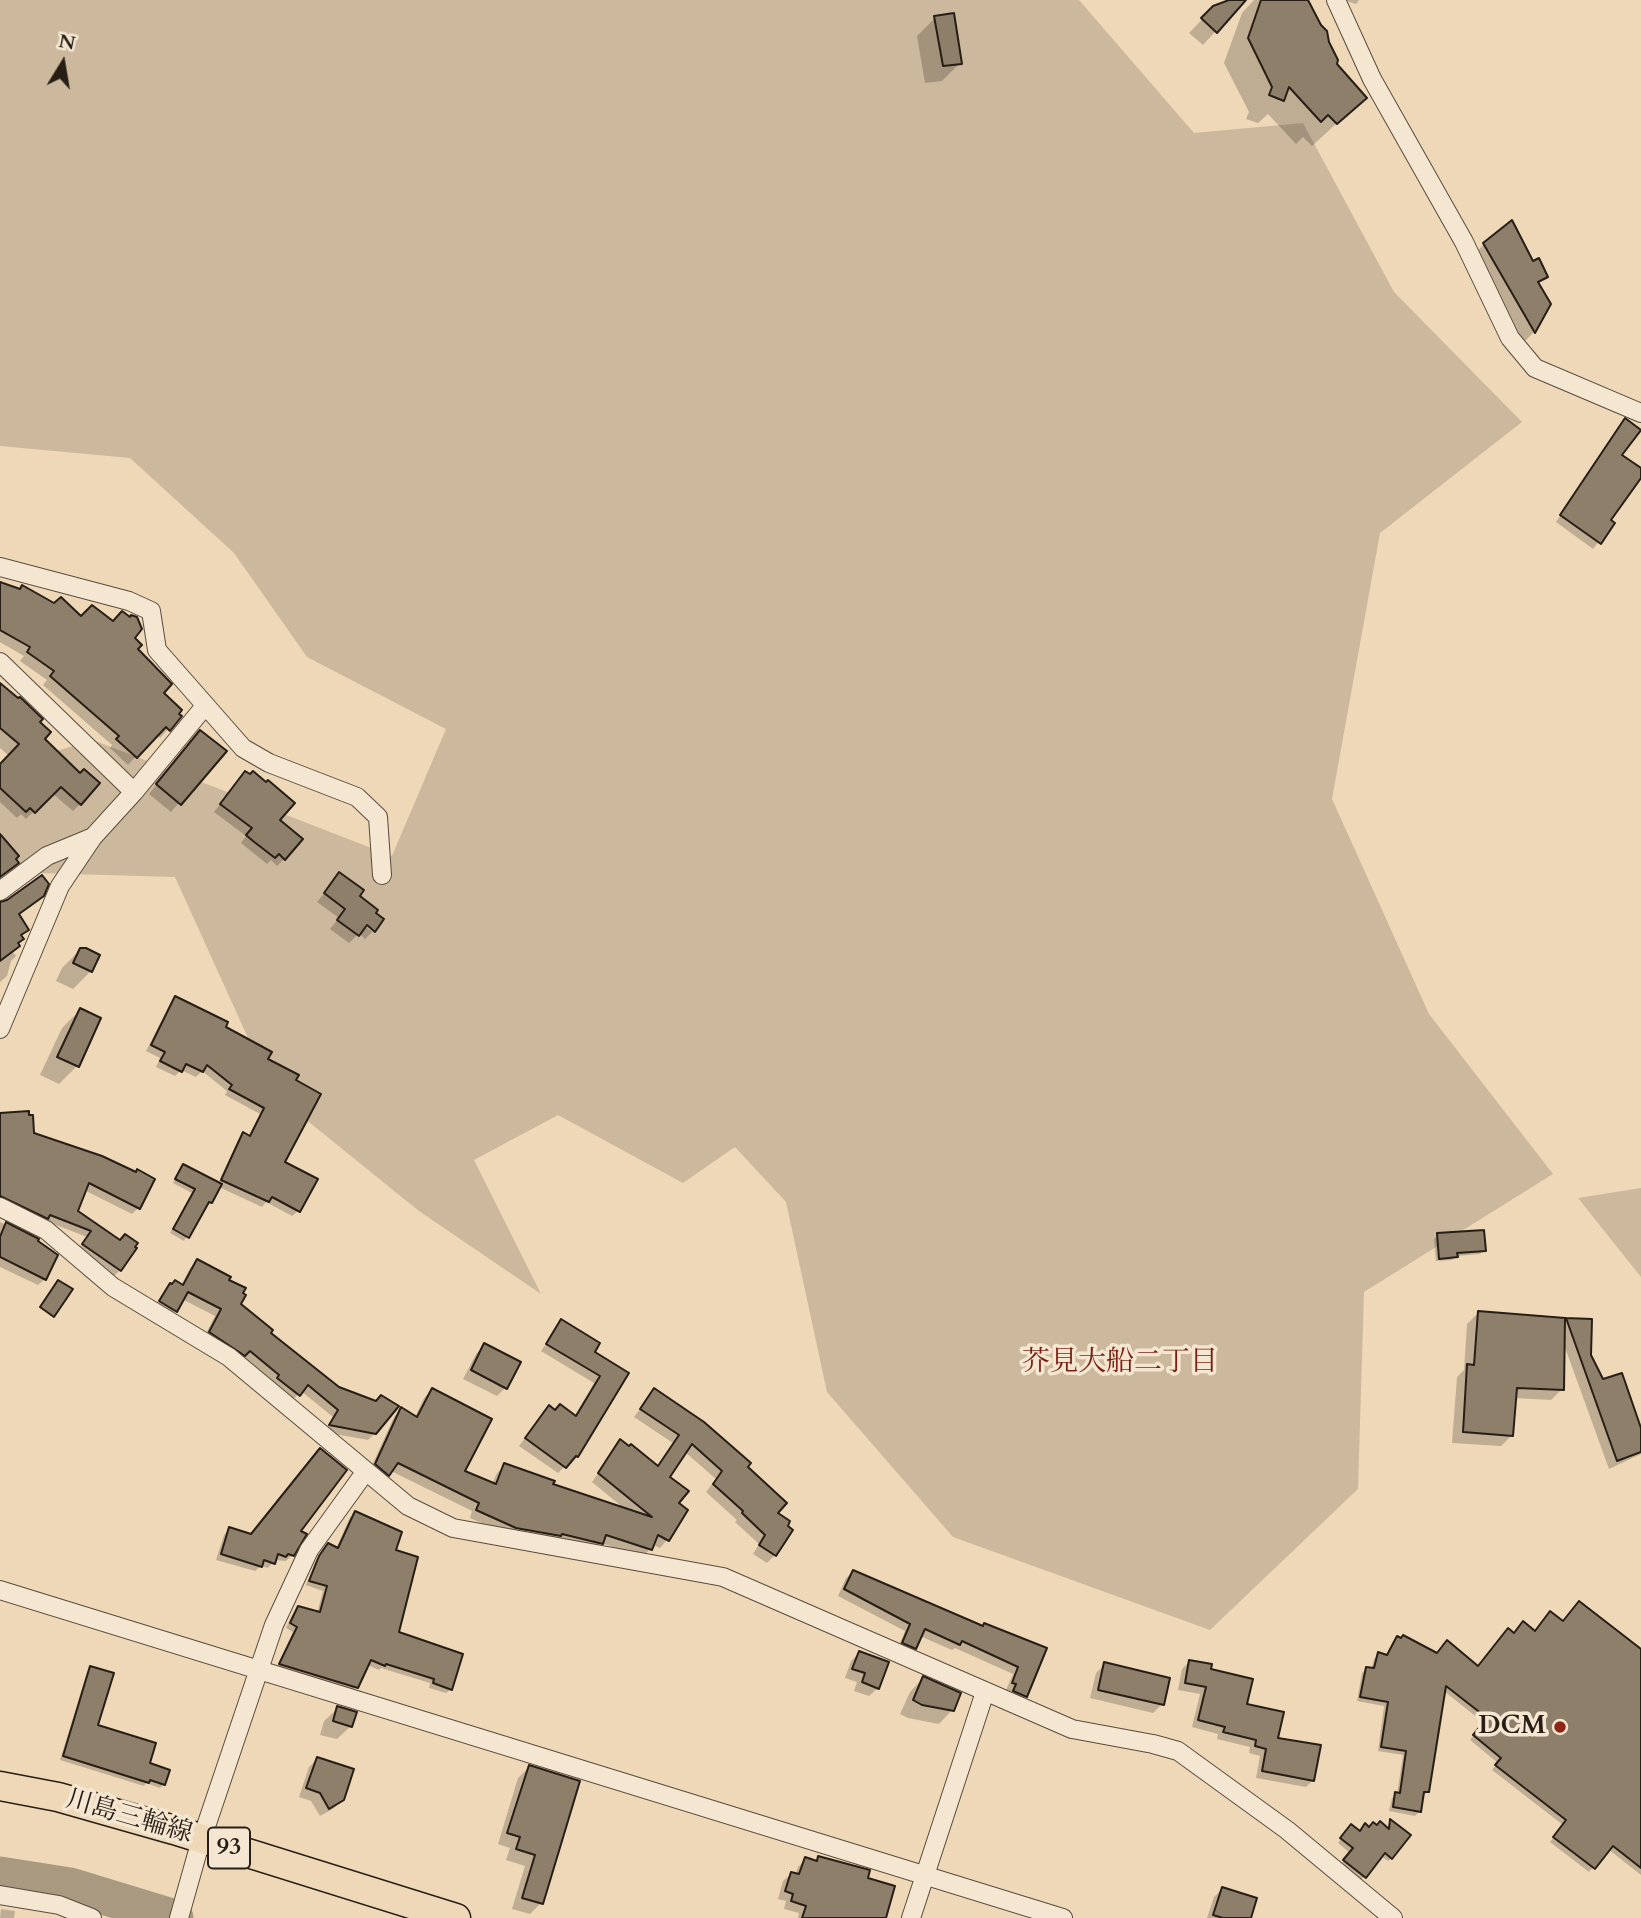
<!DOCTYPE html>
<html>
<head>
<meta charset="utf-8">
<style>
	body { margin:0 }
	#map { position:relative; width:1641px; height:1918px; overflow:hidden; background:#eed8b8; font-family:Cardo,serif }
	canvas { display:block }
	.north { position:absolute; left:28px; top:28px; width:70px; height:70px; -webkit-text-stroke:5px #f4e6d1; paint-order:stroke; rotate:11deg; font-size:19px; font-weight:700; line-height:28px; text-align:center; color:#271e16 }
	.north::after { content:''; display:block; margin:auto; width:24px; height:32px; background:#271e16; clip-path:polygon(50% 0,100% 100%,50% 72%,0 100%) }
</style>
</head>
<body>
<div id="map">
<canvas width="1641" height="1918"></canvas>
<div class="north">N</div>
</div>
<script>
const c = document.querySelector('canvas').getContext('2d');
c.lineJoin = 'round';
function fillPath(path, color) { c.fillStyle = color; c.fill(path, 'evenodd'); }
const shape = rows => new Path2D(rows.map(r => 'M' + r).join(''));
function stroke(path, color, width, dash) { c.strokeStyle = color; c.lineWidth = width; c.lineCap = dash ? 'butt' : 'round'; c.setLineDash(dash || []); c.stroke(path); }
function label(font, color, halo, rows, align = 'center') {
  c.font = font + ' Cardo,"Noto Serif JP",serif'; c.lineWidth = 7; c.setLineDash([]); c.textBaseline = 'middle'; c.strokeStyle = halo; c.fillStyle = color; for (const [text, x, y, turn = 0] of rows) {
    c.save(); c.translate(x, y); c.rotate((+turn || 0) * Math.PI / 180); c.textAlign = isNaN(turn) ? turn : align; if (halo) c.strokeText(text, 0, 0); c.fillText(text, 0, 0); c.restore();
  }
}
const green = shape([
	[0,0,1079,0,1194,133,1303,123,1394,292,1522,422,1380,533,1332,799,1429,1014,1553,1174,1364,1292,1358,1489,1210,1630,953,1537,827,1392,786,1202,735,1147,683,1183,558,1115,474,1160,541,1294,419,1211,273,1093,175,877,0,872,0,768,93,740,392,856,446,729,307,657,234,553,130,458,0,446],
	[1641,1188,1641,1277,1578,1198]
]);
const shadow = shape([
	[1233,0,1244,0,1203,45,1189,33,1215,6],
	[1254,0,1306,0,1335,64,1364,98,1312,146,1303,137,1296,144,1268,114,1258,123,1246,119,1249,112,1224,63,1242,13],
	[1344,0,1359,0,1356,4],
	[935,18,960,63,942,81,925,83,917,36],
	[1484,244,1533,263,1546,276,1537,285,1549,304,1534,332,1521,345,1471,258],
	[1625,421,1620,455,1641,470,1641,475,1608,520,1613,524,1593,549,1556,522],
	[0,583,133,638,135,649,161,693,180,716,160,738,157,734,128,765,110,748,112,745,43,685,47,680,20,661,24,656,0,642],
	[0,685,38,723,42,739,80,804,73,811,52,793,26,819,21,814,17,818,0,802,0,766,9,756,0,748],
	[192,741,224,751,171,812,149,794],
	[239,780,278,821,284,859,277,866,271,860,267,864,241,843,246,836,214,812],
	[340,874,357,896,361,919,359,921,372,932,365,939,359,933,349,943,330,929,339,918,317,902],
	[33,904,17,915,27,929,20,936,12,951,16,956,11,961,7,976,0,982,0,906],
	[80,950,91,971,73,989,56,981,62,968],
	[176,998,223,1028,266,1059,282,1163,298,1211,292,1216,266,1202,262,1207,219,1187,184,1241,170,1233,192,1193,173,1183,180,1170,184,1166,218,1184,238,1140,243,1135,248,1137,260,1114,225,1095,227,1091,202,1071,196,1077,181,1070,175,1076,156,1067,160,1058,146,1051,170,1004],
	[80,1010,77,1066,59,1084,40,1075,62,1028],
	[0,1114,138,1208,132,1214,84,1190,76,1212,119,1242,120,1270,114,1276,77,1251,87,1237,0,1203],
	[0,1222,37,1240,45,1279,38,1285,0,1267],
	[1438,1235,1484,1250,1480,1254,1457,1256,1452,1260,1436,1261,1434,1239],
	[197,1261,227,1281,239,1304,375,1433,368,1440,324,1432,333,1417,301,1391,292,1401,272,1386,274,1382,242,1357,238,1361,203,1339,215,1316,182,1299,169,1318,153,1308,170,1285,181,1286,190,1268],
	[1478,1313,1563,1323,1567,1320,1590,1321,1590,1355,1602,1381,1641,1433,1641,1454,1609,1469,1563,1342,1562,1389,1551,1400,1514,1398,1512,1435,1501,1446,1452,1443,1457,1377,1464,1370,1467,1324],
	[561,1322,592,1353,626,1373,569,1462,558,1473,519,1446,543,1414,555,1412,574,1417,594,1383,541,1351],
	[485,1345,506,1387,497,1396,463,1379,476,1354],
	[432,1390,463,1472,492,1484,497,1473,505,1465,550,1485,626,1510,592,1482,620,1442,657,1467,673,1443,634,1417,654,1390,745,1467,775,1514,775,1555,767,1563,753,1554,759,1544,735,1522,737,1520,706,1492,716,1479,685,1452,668,1477,677,1504,667,1540,660,1548,653,1545,643,1557,601,1543,593,1551,508,1535,470,1518,472,1511,391,1471,381,1482,369,1472,394,1417,401,1409,415,1417,424,1398],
	[355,1513,394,1551,397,1634,451,1689,446,1693,429,1688,430,1683,381,1668,379,1670,367,1665,356,1687,351,1692,276,1669,293,1632,286,1628,293,1613,298,1608,317,1613,323,1591,306,1585,315,1562,323,1550,336,1549,350,1517],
	[229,1529,251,1536,298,1532,292,1555,286,1561,275,1560,268,1568,261,1566,255,1571,216,1560,224,1535],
	[853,1572,982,1627,1045,1649,1025,1696,1019,1703,1008,1698,1010,1691,1006,1690,1013,1674,955,1648,952,1650,920,1636,915,1648,908,1655,897,1650,905,1631,838,1596,846,1578],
	[1562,1623,1641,1652,1641,1875,1608,1849,1589,1872,1550,1842,1563,1825,1492,1770,1498,1763,1470,1740,1484,1723,1444,1691,1428,1792,1422,1796,1420,1811,1415,1816,1389,1811,1392,1798,1397,1794,1403,1755,1378,1751,1384,1706,1357,1701,1362,1673,1367,1669,1371,1670,1374,1659,1378,1654,1386,1656,1397,1638,1477,1668,1514,1635,1535,1633],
	[859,1653,878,1688,869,1696,854,1691,857,1682,845,1678,851,1661],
	[1189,1662,1209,1670,1276,1739,1313,1780,1306,1787,1256,1778,1260,1756,1249,1753,1250,1747,1217,1739,1218,1734,1192,1727,1200,1694,1178,1690,1182,1669],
	[1105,1664,1162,1704,1153,1713,1090,1698,1096,1673],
	[91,1668,96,1726,148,1764,164,1784,160,1788,146,1783,144,1786,60,1760,87,1672],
	[923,1678,952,1710,939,1724,908,1718,900,1714,910,1692],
	[338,1708,351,1726,337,1739,320,1735,324,1721],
	[317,1759,343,1799,333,1809,320,1816,311,1801,299,1797,309,1767],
	[529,1767,541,1903,530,1914,512,1909,525,1866,506,1860,510,1848,498,1844,518,1778],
	[1391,1821,1391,1858,1388,1861,1381,1856,1361,1880,1341,1864,1350,1853,1338,1843,1348,1830,1359,1833,1376,1827,1386,1829],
	[818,1858,866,1879,884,1918,798,1918,799,1913,784,1909,786,1901,778,1899,783,1881,791,1874,795,1875,798,1867,806,1859,814,1862],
	[1222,1889,1249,1918,1207,1918,1214,1897],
	[1,1909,15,1911,14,1918,0,1918]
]);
const river = shape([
	[0,1875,70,1886,175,1918]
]);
const building = shape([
	[1229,0,1246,0,1217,33,1201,18,1213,6,1229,0],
	[1261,0,1308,0,1321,25,1327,31,1329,42,1338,60,1337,64,1367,98,1337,124,1328,115,1321,122,1289,87,1284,101,1269,95,1272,87,1248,38,1261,0],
	[954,13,962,64,943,66,934,16,954,13],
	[1512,220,1533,261,1539,258,1548,277,1538,282,1551,304,1535,333,1483,243,1512,220],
	[1625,418,1641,430,1622,455,1641,468,1641,478,1611,520,1615,523,1601,544,1560,515,1625,418],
	[0,582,20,589,22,585,54,603,61,597,81,616,92,605,113,621,122,611,130,617,131,615,137,617,142,629,135,638,142,645,138,649,172,684,164,693,182,710,179,714,182,716,170,731,166,727,137,758,116,739,119,736,50,676,54,671,27,652,30,647,0,630,0,582],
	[0,683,18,698,20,697,43,719,40,722,51,732,45,739,80,773,84,769,100,783,81,805,61,787,35,813,30,808,26,812,0,788,0,764,19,744,0,728,0,683],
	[200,730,227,751,181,805,156,784,200,730],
	[245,771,250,774,253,771,266,782,268,780,295,803,280,820,303,839,285,860,279,854,275,858,253,841,246,835,252,828,220,804,245,771],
	[0,834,19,856,16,859,19,863,0,877,0,834],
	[339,872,364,890,360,896,378,910,376,913,384,919,375,932,367,925,359,936,337,920,345,909,324,893,339,872],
	[42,875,49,884,44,896,19,914,29,930,21,935,24,939,18,943,20,946,0,961,0,902,7,900,42,875],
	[80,948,86,948,100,955,92,972,73,963,80,948],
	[175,996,228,1022,226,1027,272,1052,268,1059,299,1075,296,1080,321,1094,285,1162,318,1179,300,1212,272,1197,269,1202,221,1180,243,1132,250,1136,264,1108,229,1089,232,1085,207,1065,203,1072,186,1064,182,1072,160,1061,165,1052,151,1045,175,996],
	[80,1008,101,1018,79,1067,57,1057,80,1008],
	[29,1111,29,1115,33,1115,34,1133,102,1156,136,1172,137,1169,155,1179,140,1209,89,1183,78,1211,120,1240,125,1234,138,1243,135,1247,137,1248,121,1271,82,1244,91,1231,50,1215,48,1219,0,1196,0,1113,29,1111],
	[183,1164,222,1184,212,1203,209,1202,189,1238,173,1229,195,1189,175,1179,183,1164],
	[6,1222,39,1239,38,1241,58,1255,46,1280,0,1257,0,1237,6,1222],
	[1484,1230,1486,1251,1457,1253,1458,1257,1439,1259,1437,1233,1484,1230],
	[197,1259,231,1277,229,1280,246,1288,243,1293,246,1295,241,1304,273,1330,271,1333,339,1387,376,1401,381,1395,399,1406,376,1434,329,1425,338,1410,308,1385,300,1396,277,1378,279,1375,250,1351,245,1356,209,1332,221,1309,188,1292,177,1312,159,1301,170,1283,172,1284,175,1280,183,1285,197,1259],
	[58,1280,73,1289,54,1317,40,1307,58,1280],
	[1478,1311,1565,1318,1564,1390,1517,1388,1513,1436,1463,1432,1467,1364,1474,1365,1478,1311],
	[1566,1318,1592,1319,1591,1355,1603,1379,1622,1373,1641,1428,1641,1452,1617,1461,1566,1318],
	[561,1319,600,1343,595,1352,629,1373,578,1457,576,1456,566,1468,525,1438,549,1405,555,1410,560,1404,576,1416,600,1376,546,1344,561,1319],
	[484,1343,521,1362,507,1389,471,1370,484,1343],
	[432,1388,492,1419,465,1471,496,1484,504,1463,555,1481,553,1484,652,1517,598,1473,620,1439,629,1446,631,1444,658,1466,679,1435,640,1409,654,1388,704,1422,751,1463,748,1467,787,1503,778,1513,790,1521,788,1526,793,1530,776,1556,759,1545,765,1535,742,1513,743,1511,713,1484,722,1471,692,1444,670,1477,689,1491,679,1503,688,1510,669,1541,658,1535,652,1550,606,1535,603,1544,562,1534,561,1536,516,1528,476,1510,479,1503,398,1463,389,1476,375,1464,401,1407,417,1417,432,1388],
	[320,1448,347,1470,301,1531,307,1534,294,1556,288,1554,286,1557,278,1554,275,1564,264,1560,262,1567,221,1554,229,1527,251,1534,320,1448],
	[355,1511,402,1532,396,1550,418,1557,399,1632,463,1654,452,1690,433,1683,434,1679,386,1664,385,1666,371,1660,358,1688,279,1664,297,1627,290,1623,298,1606,320,1612,327,1586,309,1581,319,1556,328,1543,338,1548,355,1511],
	[853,1570,983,1626,984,1623,1047,1648,1027,1697,1013,1691,1016,1684,1012,1683,1018,1667,962,1641,960,1645,925,1629,916,1649,902,1643,910,1624,844,1589,853,1570],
	[1579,1601,1641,1649,1641,1868,1613,1846,1595,1869,1553,1837,1566,1820,1495,1765,1501,1758,1473,1735,1487,1718,1446,1686,1429,1792,1424,1792,1421,1812,1393,1807,1395,1792,1400,1793,1406,1751,1381,1747,1388,1702,1360,1697,1366,1667,1374,1668,1378,1652,1387,1655,1397,1636,1401,1638,1403,1635,1437,1653,1447,1640,1478,1666,1508,1628,1514,1633,1523,1621,1535,1631,1550,1611,1563,1621,1579,1601],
	[859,1651,889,1662,879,1689,862,1682,865,1673,852,1669,859,1651],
	[1189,1660,1212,1664,1211,1669,1253,1679,1247,1704,1284,1712,1278,1738,1321,1745,1314,1781,1262,1771,1266,1749,1255,1746,1256,1740,1223,1732,1225,1727,1198,1720,1206,1687,1185,1683,1189,1660],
	[1104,1662,1170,1678,1164,1705,1098,1690,1104,1662],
	[90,1666,114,1673,98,1725,156,1743,150,1763,170,1770,165,1785,150,1780,149,1783,63,1756,90,1666],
	[923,1676,961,1693,954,1711,922,1705,913,1700,923,1676],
	[337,1706,357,1712,352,1727,333,1721,337,1706],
	[317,1757,354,1769,344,1800,329,1809,320,1793,306,1788,317,1757],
	[529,1765,580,1781,543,1904,522,1898,535,1855,516,1849,520,1837,507,1833,529,1765],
	[1390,1819,1411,1835,1392,1859,1385,1853,1366,1878,1343,1860,1353,1848,1340,1838,1351,1824,1360,1831,1365,1823,1369,1827,1373,1822,1377,1825,1380,1821,1389,1829,1390,1819],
	[818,1856,870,1870,868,1878,895,1886,886,1918,802,1918,806,1906,791,1901,793,1894,785,1891,791,1872,799,1874,805,1857,817,1861,818,1856],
	[1222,1887,1257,1898,1251,1918,1223,1918,1213,1915,1222,1887]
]);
const street = shape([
	[1336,0,1372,79,1464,242,1510,338,1535,368,1641,413],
	[0,567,129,601,151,611,157,650,243,748,269,763,357,797,378,817,382,875],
	[0,662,134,792],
	[0,891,47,856,93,837],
	[0,1029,60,886,93,837,134,792,205,706],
	[0,1207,46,1230,113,1287,229,1357,408,1506,453,1528,723,1577,1072,1729,1153,1744,1178,1751,1287,1830,1393,1918],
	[0,1590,1063,1918],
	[0,1895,59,1905,92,1918],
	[179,1918,199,1847,274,1625,309,1550,366,1471],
	[911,1918,985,1692]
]);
const primary = shape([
	[0,1786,58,1797,174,1830,456,1918]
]);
const markers = [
	[1560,1727,7,"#8f2418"]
];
const shields = [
	[229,1848,42]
];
const shieldNames = [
	["93",229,1848]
];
const poiNames = [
	["DCM",1546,1727]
];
const streetNames = [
	["川島三輪線",129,1818,16]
];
const neighbourhoodNames = [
	["芥見大船二丁目",1120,1364]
];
fillPath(green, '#ccb89c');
fillPath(shadow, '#0003');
stroke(river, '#aa9981', 37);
fillPath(building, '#8e7f6a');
stroke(building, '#271e16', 2);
stroke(street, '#594c3e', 20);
stroke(primary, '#271e16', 31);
stroke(street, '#f4e6d1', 18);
stroke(primary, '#eed8b8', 28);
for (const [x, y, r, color] of markers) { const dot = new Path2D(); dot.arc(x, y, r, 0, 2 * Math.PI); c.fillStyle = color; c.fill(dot); stroke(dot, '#f4e6d1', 2.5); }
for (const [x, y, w] of shields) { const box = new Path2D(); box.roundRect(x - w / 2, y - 20.5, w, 41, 5); c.fillStyle = '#f4e6d1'; c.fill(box); stroke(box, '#271e16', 2); }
label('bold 24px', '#271e16', null, shieldNames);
label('bold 26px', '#271e16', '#f4e6d1', poiNames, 'right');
label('26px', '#271e16', '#f4e6d1', streetNames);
label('28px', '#7a1f14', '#f4e6d1', neighbourhoodNames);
</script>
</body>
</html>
